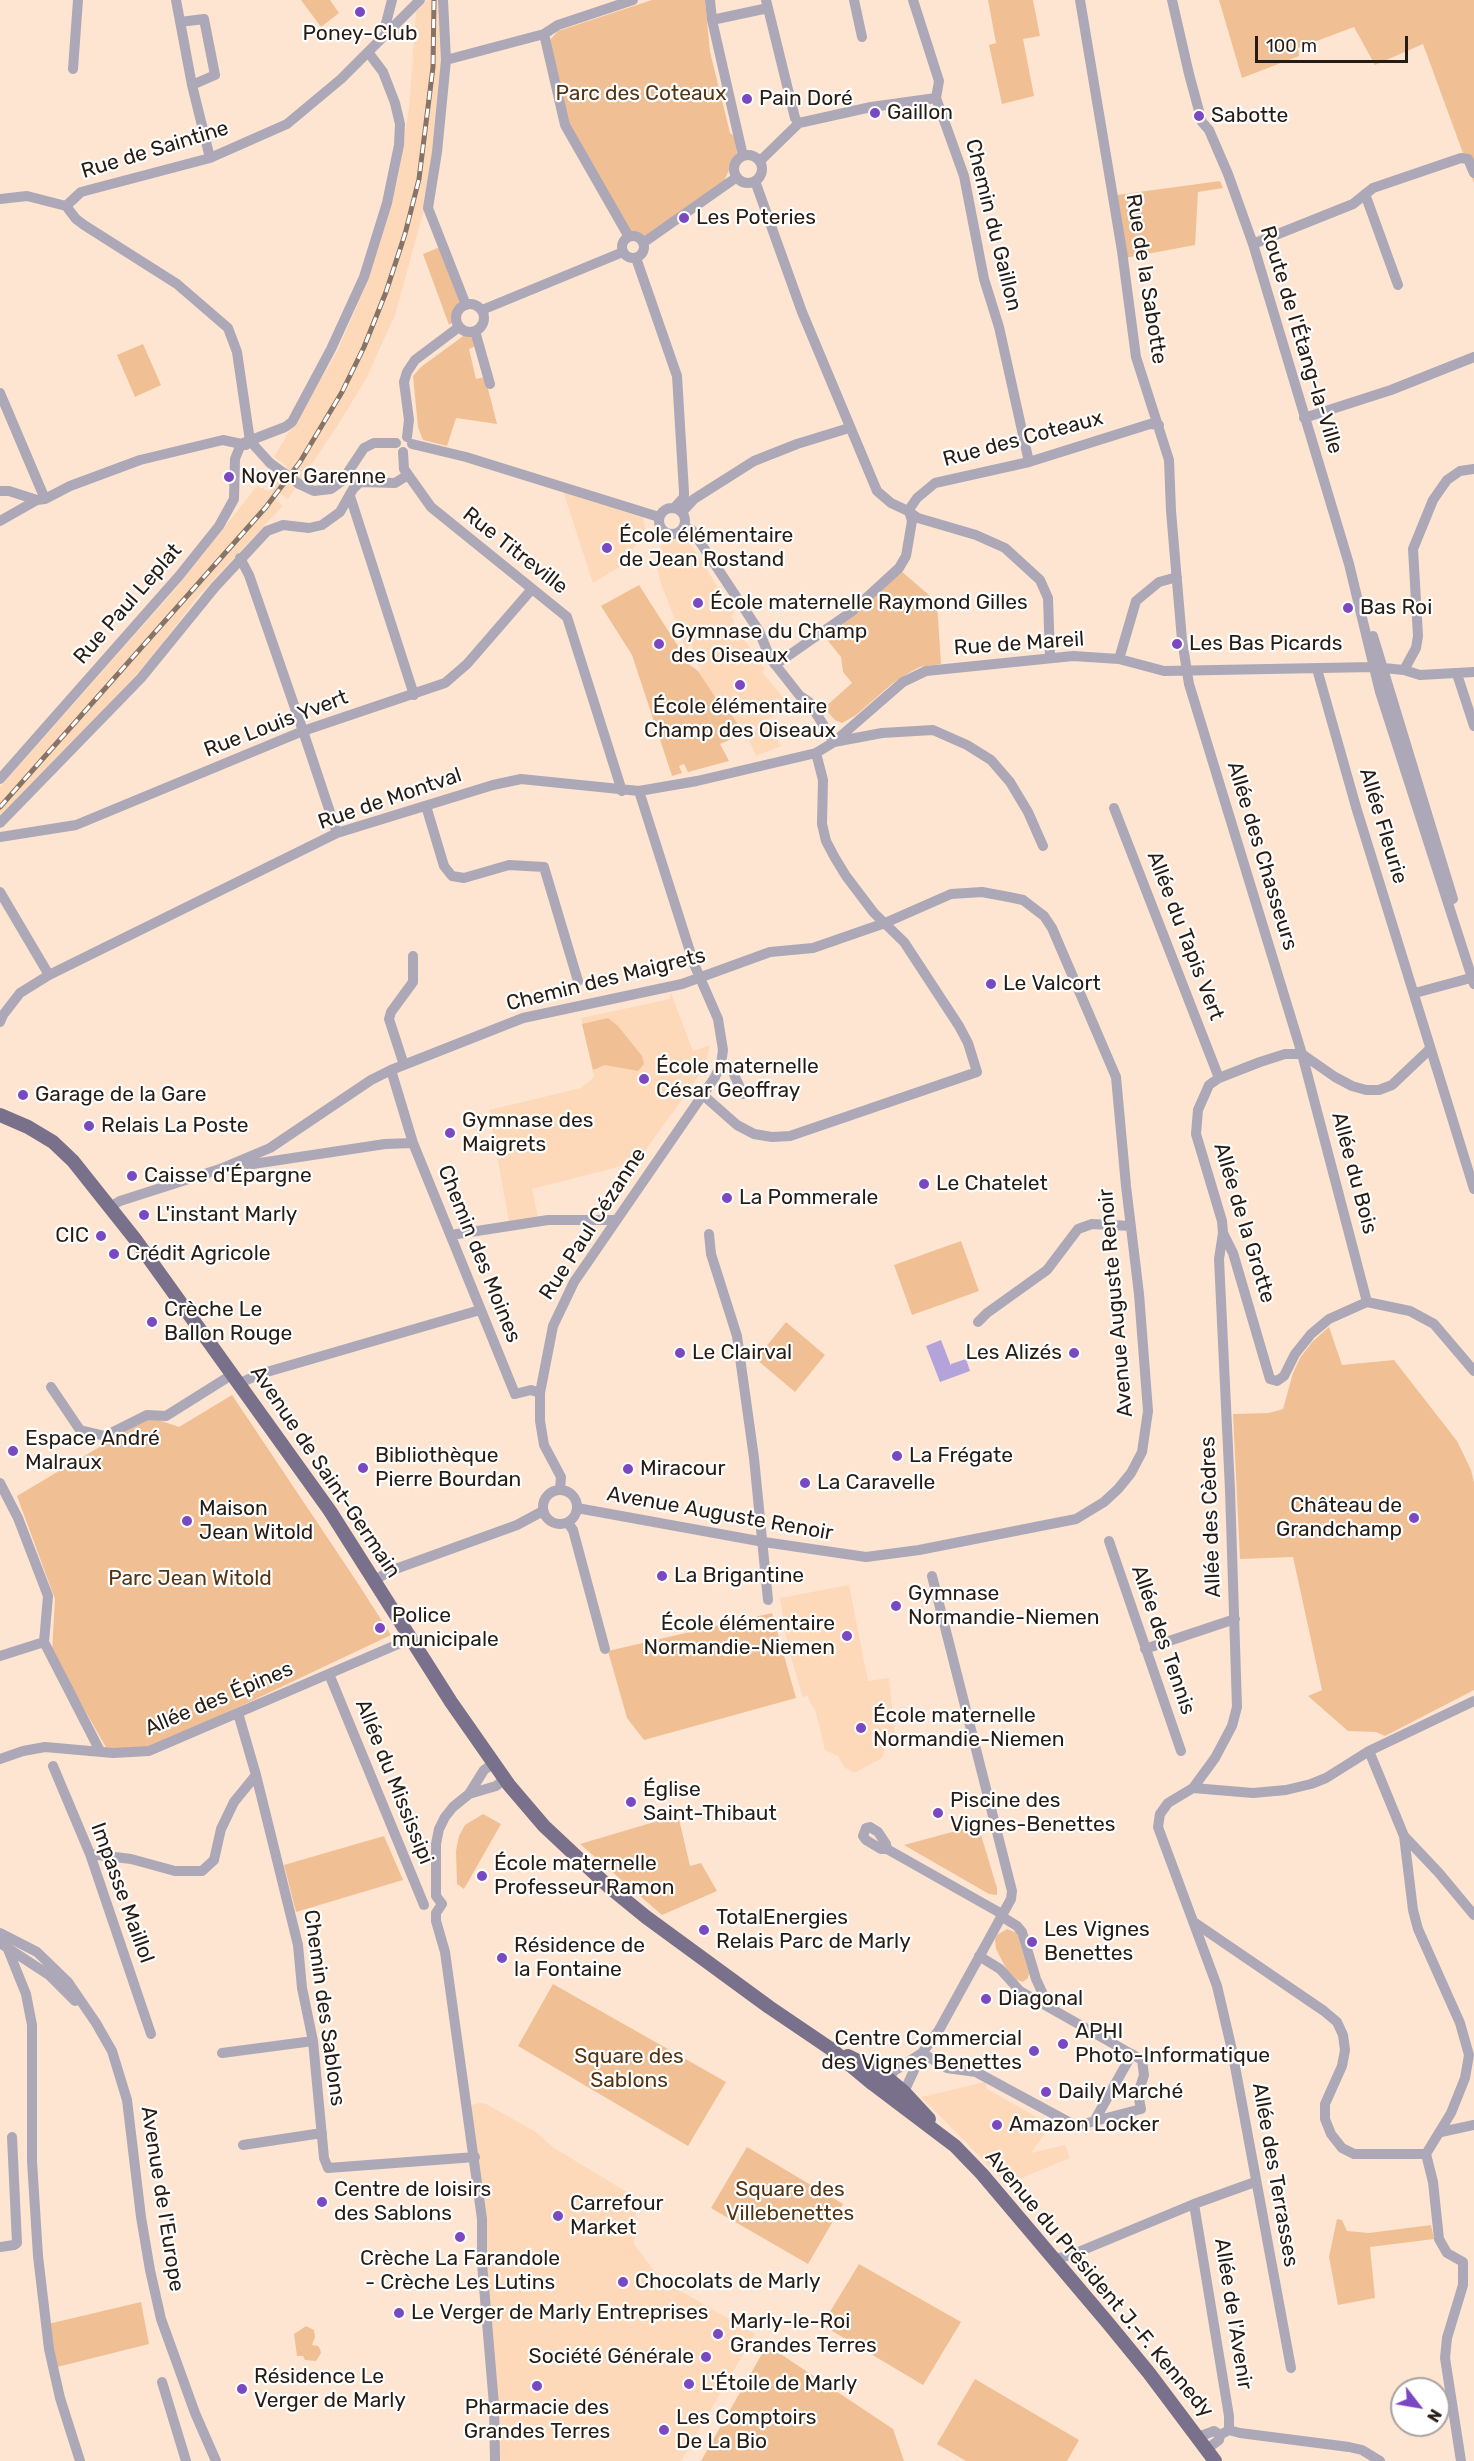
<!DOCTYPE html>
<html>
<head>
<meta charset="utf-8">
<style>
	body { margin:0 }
	#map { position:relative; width:1474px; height:2461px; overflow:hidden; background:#fde5d1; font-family:Rubik,sans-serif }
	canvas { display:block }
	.north { position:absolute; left:1390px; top:2377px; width:60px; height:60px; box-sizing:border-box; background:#fff; border:2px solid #a9a4a1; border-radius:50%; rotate:121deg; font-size:16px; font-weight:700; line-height:24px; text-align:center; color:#271c13 }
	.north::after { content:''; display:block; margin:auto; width:21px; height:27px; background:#7a48c0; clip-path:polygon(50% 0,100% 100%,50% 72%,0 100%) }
	.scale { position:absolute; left:1255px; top:36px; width:153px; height:27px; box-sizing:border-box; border:3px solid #271c13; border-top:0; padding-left:8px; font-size:18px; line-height:21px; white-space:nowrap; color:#271c13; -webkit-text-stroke:4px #fff; paint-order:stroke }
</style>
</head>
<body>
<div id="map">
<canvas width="1474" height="2461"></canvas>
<div class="north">N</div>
<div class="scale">100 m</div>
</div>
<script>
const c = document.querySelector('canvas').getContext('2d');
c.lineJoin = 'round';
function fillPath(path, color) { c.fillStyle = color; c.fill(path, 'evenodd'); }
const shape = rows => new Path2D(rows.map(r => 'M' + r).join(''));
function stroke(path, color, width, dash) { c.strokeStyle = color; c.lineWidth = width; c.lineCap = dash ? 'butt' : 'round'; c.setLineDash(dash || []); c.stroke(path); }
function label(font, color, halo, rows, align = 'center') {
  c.font = font + ' Rubik,sans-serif'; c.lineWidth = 4.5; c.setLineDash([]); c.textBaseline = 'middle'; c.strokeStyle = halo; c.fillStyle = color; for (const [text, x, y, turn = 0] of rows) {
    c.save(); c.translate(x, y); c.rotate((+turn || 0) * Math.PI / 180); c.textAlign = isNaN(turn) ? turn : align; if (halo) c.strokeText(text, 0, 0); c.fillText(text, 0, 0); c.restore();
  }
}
const built = shape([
	[427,0,440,0,446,60,430,188,395,315,366,379,336,428,288,499,279,493,276,499,283,506,199,595,149,661,0,821,0,787,177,587,257,486,269,491,287,466,274,457,337,352,365,287,398,178,409,108,416,12],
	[563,491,643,518,646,531,621,566,593,583],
	[677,537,687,538,734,613,731,616,734,621,733,624,765,669,762,672,790,706,766,721,781,746,756,756,746,733,739,726,721,699,718,701,698,671,701,669,692,655,695,652,691,645,686,649,660,581,655,556,665,541],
	[671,993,693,1051,710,1045,707,1059,700,1074,637,1162,532,1189,538,1218,509,1222,489,1110,581,1088,594,1077,581,1018,670,999],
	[849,1585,868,1681,889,1678,895,1737,885,1749,882,1758,854,1773,844,1767,838,1756,825,1750,815,1709,812,1706,807,1695,803,1698,788,1647,780,1598],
	[985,2082,987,2089,1051,2125,1031,2153,1065,2145,1070,2158,1007,2184,921,2097],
	[480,2103,486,2104,536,2132,554,2148,637,2198,634,2244,655,2272,662,2280,755,2334,681,2461,495,2461,496,2440,468,2106]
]);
const green = shape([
	[301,0,330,0,339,13,321,27],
	[652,0,705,0,710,52,730,133,734,136,737,153,724,181,644,237,639,233,630,232,568,123,550,40,558,31],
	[988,0,1033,0,1040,36,1023,39,1034,96,1002,104,989,45,996,43],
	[1219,0,1474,0,1474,183,1423,44,1375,65,1354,27,1298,48,1299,56,1242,78],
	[1220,181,1223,188,1198,192,1195,245,1125,258,1117,195],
	[440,247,461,304,454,321,449,325,423,254],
	[466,334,472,336,476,346,469,349,476,379,485,377,497,424,456,418,447,446,423,440,418,427,413,376,421,367],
	[143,344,161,385,135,397,117,355],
	[900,570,937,602,941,664,920,667,912,671,893,683,856,715,842,723,835,720,824,708,852,683,843,672,841,657,824,636],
	[639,585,690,665,698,671,718,701,721,699,739,726,738,736,720,744,729,761,688,772,684,764,679,766,682,773,672,776,632,655,601,606],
	[608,1018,618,1026,642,1056,644,1064,638,1071,605,1065,593,1070,582,1024],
	[961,1241,979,1291,912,1315,894,1265],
	[786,1322,825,1355,795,1392,756,1359],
	[1329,1327,1342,1365,1394,1360,1457,1441,1471,1470,1474,1483,1474,1690,1385,1736,1376,1732,1348,1731,1308,1696,1322,1690,1293,1557,1240,1559,1233,1414,1269,1413,1283,1409,1293,1373,1300,1358,1312,1342],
	[232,1395,357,1582,391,1635,150,1749,107,1749,52,1653,55,1599,17,1496,150,1417,179,1427],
	[772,1613,796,1698,644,1740,627,1718,608,1651],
	[483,1814,501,1824,464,1889,457,1884,456,1851,459,1836,465,1825],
	[678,1815,690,1866,701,1863,717,1891,662,1915,580,1844],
	[978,1825,997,1888,997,1895,989,1894,904,1845],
	[384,1836,403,1880,296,1912,284,1865],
	[1007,1929,1017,1933,1029,1973,1028,1978,1023,1982,1017,1980,1007,1970,996,1949,995,1940,997,1935],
	[553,1984,726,2082,688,2146,518,2046],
	[747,2147,843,2204,808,2264,711,2208],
	[1337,2219,1342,2220,1347,2231,1369,2233,1431,2225,1434,2239,1370,2247,1375,2298,1338,2305,1329,2257],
	[859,2264,961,2322,923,2385,822,2325],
	[141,2302,149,2344,57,2367,48,2324],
	[306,2326,314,2330,315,2337,312,2345,318,2346,320,2349,321,2353,316,2361,305,2360,303,2356,297,2356,294,2334],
	[767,2345,893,2429,904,2461,701,2461],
	[975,2379,1079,2440,1067,2461,966,2461,937,2444]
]);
const water = shape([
	[941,1340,951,1366,951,1364,966,1359,970,1371,940,1382,926,1346]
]);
const minor = shape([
	[176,0,192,85,210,158],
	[443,0,446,60,437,152,428,208,466,305],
	[710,0,712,20,743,156],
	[766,0,795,118,799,123],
	[854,0,862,37],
	[913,0,939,81,936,98,964,176,984,279,999,327,1029,462],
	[1080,0,1122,251,1136,357,1169,460,1171,511,1182,640,1189,684,1302,1054,1367,1302],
	[1172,0,1189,74,1202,122,1209,130,1228,174,1253,244,1349,564,1380,692,1474,984],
	[712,20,768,8],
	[180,22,204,19,215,75,192,85],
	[387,32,385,27,392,0],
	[544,34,565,125,629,237],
	[446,60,544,34,558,25,633,0],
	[73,69,78,0],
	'734 169a14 14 0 1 1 28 0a14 14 0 1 1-28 0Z',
	[760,161,799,123,871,107,936,98],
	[755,181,802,312,877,491,891,503,908,511,918,518,976,535,1005,548,1040,580,1048,598,1050,658],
	[1365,194,1398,285],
	[0,199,27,196,66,206],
	[66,206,81,192,210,158,287,124,341,79,420,0],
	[66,206,76,219,84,225,177,284,228,328,237,352,250,441,270,463],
	'622 247a11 11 0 1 1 22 0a11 11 0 1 1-22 0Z',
	[643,243,737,177],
	[1253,244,1353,204,1373,188,1461,158,1468,159,1474,173],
	[636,258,677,376,684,492,684,497,674,508],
	'456 318a14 14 0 1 1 28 0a14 14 0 1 1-28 0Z',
	[482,310,623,252],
	[475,331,490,384],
	[0,393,45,499],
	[1304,418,1391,390,1474,357],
	[407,437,409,420,404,382,407,372,415,360,459,327],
	[412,444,466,457,659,517],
	[403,452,404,469,431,507,567,617,622,791],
	[299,484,314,491,331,489,342,481,364,448,374,443,396,443],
	[0,491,9,491,37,500],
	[350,496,414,695],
	'659 521a13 13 0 1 1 26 0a13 13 0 1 1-26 0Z',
	[908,511,917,498,935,483,1029,462,1150,424,1159,425],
	[682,512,694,499,754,461,797,444,849,428],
	[0,521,37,500,45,499,70,486,140,460,223,440,246,445],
	[684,527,692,530,759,631,770,658,800,696,809,702,834,742],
	[240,558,249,575,303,731,337,833],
	[1373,636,1453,899],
	[1119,659,1136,601,1159,582,1177,577],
	[775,665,851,612,899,568,906,556,912,521,909,511],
	[1317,669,1356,807,1474,1189],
	[1404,670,1420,675,1474,672],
	[1457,674,1474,726],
	[834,742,882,733,933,730,967,745,991,760,1010,782,1028,812,1043,846],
	[0,779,179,576,219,526,234,499,235,459,241,444,285,427,292,422,331,349,364,277,387,203,399,145,400,124,395,103,383,72,368,52],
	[426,806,444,866,452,876,464,878,509,865,544,867,578,981],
	[1114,808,1219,1078],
	[0,823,141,678,215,587,267,531,283,525,309,528,322,525,340,512,353,489,360,482,395,483,408,475],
	[0,837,76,825,303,731,445,683,467,664,532,589],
	[0,892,49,975],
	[1415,993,1474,977],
	[0,1022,3,1015,20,993,49,975,337,833,493,785,521,779,639,791,697,781,816,753,834,742,903,682,926,671,1073,656,1119,659,1164,671,1373,667,1404,670,1416,648,1418,636,1413,549,1433,500,1447,480,1460,471,1474,469],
	[1430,1049,1392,1085,1379,1090,1366,1090,1352,1086,1335,1077,1302,1054,1285,1054,1260,1062,1219,1078,1209,1085,1198,1110,1196,1134,1222,1221,1223,1233,1233,1253,1270,1379,1277,1381,1284,1376,1295,1354,1311,1334,1329,1319,1367,1302,1410,1311,1434,1324,1474,1371],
	[721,1064,730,1066,743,1094],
	[404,1065,389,1019,391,1012,413,982,413,956],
	[391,1070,413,1143,515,1394,531,1390,540,1393],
	[703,1095,737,1125,754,1134,772,1137,790,1136,977,1072,968,1043,959,1026,904,942,874,913,846,876,835,858,826,841,822,824,823,780,816,753],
	[220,1169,270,1148,371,1080,391,1070,523,1018,682,984,770,952,813,948,885,923,951,894,982,892,1009,897,1023,900,1044,916,1052,928,1116,1077,1126,1186,1139,1294,1148,1411,1142,1452,1131,1473,1118,1489,1104,1502,1076,1519,919,1550,866,1557,764,1542,577,1508],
	[110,1207,120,1201,220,1169,385,1144,413,1143],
	[1223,1233,1219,1259,1230,1490,1237,1707,1232,1726,1215,1758,1193,1788,1168,1803,1160,1814,1158,1827,1217,1986,1232,2050,1291,2368],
	[709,1234,711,1254,737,1336,754,1458,768,1600],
	[451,1235,548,1220,616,1220],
	[978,1322,987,1313,1047,1270,1078,1229,1092,1224,1131,1226],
	[240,1383,260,1374,480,1310],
	[51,1387,80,1430,105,1436,147,1415,166,1416,233,1374],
	[0,1483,18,1518,48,1596,44,1642,100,1751],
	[560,1489,561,1477,544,1445,540,1421,540,1393,553,1326,574,1282,715,1077,721,1064,723,1050,718,1019,694,964,639,791],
	'543 1507a17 17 0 1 1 34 0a17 17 0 1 1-34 0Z',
	[568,1523,573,1530,605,1649],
	[1109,1541,1181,1751],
	[375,1580,390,1571,517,1525,543,1511],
	[1145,1649,1235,1619],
	[0,1656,44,1642],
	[329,1674,424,1905],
	[238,1713,256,1775,298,1945,302,1988,313,2041,324,2158,328,2168,475,2157],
	[1369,1751,1404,1836,1439,1873,1474,1915],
	[0,1759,23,1751,45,1747,113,1753,149,1751,410,1639],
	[53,1766,90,1854,151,2034],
	[1193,1788,1253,1793,1286,1790,1311,1784,1326,1778,1369,1751,1474,1701],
	[469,1794,484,1770,494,1763],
	[1404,1836,1413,1910,1418,1929,1460,2023,1469,2055,1465,2078,1451,2113,1426,2154],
	[887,1849,886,1844,878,1832,870,1827,866,1828,863,1836,866,1840,881,1849,887,1849,1002,1914],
	[90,1854,131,1859,175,1871,202,1871,214,1860,221,1829,234,1802,256,1775],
	[1001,1916,1017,1926,1022,1932,1036,1979,1048,2005],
	[1195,1923,1324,2011,1337,2022,1343,2035,1345,2050,1342,2066,1325,2104,1325,2119,1331,2134,1342,2148,1354,2154,1426,2154],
	[0,1933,37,1952,68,1982,96,2023,112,2051,127,2100,141,2217,150,2270,161,2319,195,2413,216,2461],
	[0,1943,49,1975,75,2001],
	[7,1947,26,1994,32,2025,32,2161,38,2256,49,2349,60,2398,80,2461],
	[222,2053,313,2041],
	[922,2053,947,2068,976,2072,1076,2126,1141,2109,1138,2094,1144,2075,1142,2060,1020,1991,1000,1969,979,1956],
	[885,2084,894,2071,922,2053],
	[898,2094,904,2092,922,2053,939,2030,1011,1899,1012,1891,932,1576],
	[1096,2122,1096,2118,1132,2054],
	[1441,2132,1474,2125],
	[243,2145,322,2133],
	[1426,2154,1433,2182,1439,2239,1447,2253,1463,2262,1463,2285,1447,2338,1445,2358,1461,2461],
	[1194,2204,1229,2416,1229,2430],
	[0,2247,14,2245,17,2243,12,2137],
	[1054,2259,1071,2255,1194,2204,1255,2182],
	[162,2382,186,2461],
	[1220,2435,1229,2430,1240,2433,1349,2447,1362,2450,1380,2461],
	[1198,2437,1214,2431,1220,2435,1219,2440,1207,2449],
	[495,2461,494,2405,482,2263,482,2219,445,1952,436,1921,436,1913,442,1904,436,1896,436,1844,439,1829,445,1817,453,1807,469,1794,496,1786,505,1779]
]);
const major = shape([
	[0,1115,28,1127,53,1142,73,1161,135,1239,330,1511,451,1702,509,1785,544,1826,608,1886,646,1917,769,2007,831,2049,873,2084,955,2146,982,2174,1108,2323,1149,2373,1215,2461],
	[848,2056,880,2072,904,2092,929,2119]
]);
const rail = shape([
	[0,807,266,507,300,462,342,392,364,347,386,292,405,234,419,179,433,67,434,0]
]);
const minorBridge = shape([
	[270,463,299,484]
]);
const markers = [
	[360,12,6,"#7a48c0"],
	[747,99,6,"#7a48c0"],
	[875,113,6,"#7a48c0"],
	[1199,116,6,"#7a48c0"],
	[684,218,6,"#7a48c0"],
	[229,477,6,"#7a48c0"],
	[607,548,6,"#7a48c0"],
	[698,603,6,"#7a48c0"],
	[1348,608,6,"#7a48c0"],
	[659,644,6,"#7a48c0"],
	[1177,644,6,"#7a48c0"],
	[740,685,6,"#7a48c0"],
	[991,984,6,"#7a48c0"],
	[644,1079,6,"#7a48c0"],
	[23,1095,6,"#7a48c0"],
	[89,1126,6,"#7a48c0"],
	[450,1133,6,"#7a48c0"],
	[132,1176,6,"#7a48c0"],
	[924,1184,6,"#7a48c0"],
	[727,1198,6,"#7a48c0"],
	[144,1215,6,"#7a48c0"],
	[101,1236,6,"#7a48c0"],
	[114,1254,6,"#7a48c0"],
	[152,1322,6,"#7a48c0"],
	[680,1353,6,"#7a48c0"],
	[1074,1353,6,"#7a48c0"],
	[13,1451,6,"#7a48c0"],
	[897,1456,6,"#7a48c0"],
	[363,1468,6,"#7a48c0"],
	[628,1469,6,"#7a48c0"],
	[805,1483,6,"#7a48c0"],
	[1414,1518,6,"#7a48c0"],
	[187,1521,6,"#7a48c0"],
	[662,1576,6,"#7a48c0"],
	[896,1606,6,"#7a48c0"],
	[380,1628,6,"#7a48c0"],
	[847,1636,6,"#7a48c0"],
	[861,1728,6,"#7a48c0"],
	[631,1802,6,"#7a48c0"],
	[938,1813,6,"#7a48c0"],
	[482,1876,6,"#7a48c0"],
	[704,1930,6,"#7a48c0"],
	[1032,1942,6,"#7a48c0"],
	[502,1958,6,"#7a48c0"],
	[986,1999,6,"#7a48c0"],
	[1063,2044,6,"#7a48c0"],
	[1034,2051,6,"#7a48c0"],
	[1046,2092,6,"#7a48c0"],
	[997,2125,6,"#7a48c0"],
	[322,2202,6,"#7a48c0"],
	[558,2216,6,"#7a48c0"],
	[460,2237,6,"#7a48c0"],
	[623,2282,6,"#7a48c0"],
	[399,2313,6,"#7a48c0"],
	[718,2334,6,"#7a48c0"],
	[706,2357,6,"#7a48c0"],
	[689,2384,6,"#7a48c0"],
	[537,2386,6,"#7a48c0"],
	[242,2389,6,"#7a48c0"],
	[664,2430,6,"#7a48c0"]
];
const poiNames = [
	["Poney-Club",360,34,"center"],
	["Pain Doré",759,99],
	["Gaillon",887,113],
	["Sabotte",1211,116],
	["Les Poteries",696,218],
	["Noyer Garenne",241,477],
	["École élémentaire",619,536],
	["de Jean Rostand",619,560],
	["École maternelle Raymond Gilles",710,603],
	["Bas Roi",1360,608],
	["Gymnase du Champ",671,632],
	["des Oiseaux",671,656],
	["Les Bas Picards",1189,644],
	["École élémentaire",740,707,"center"],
	["Champ des Oiseaux",740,731,"center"],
	["Le Valcort",1003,984],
	["École maternelle",656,1067],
	["César Geoffray",656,1091],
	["Garage de la Gare",35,1095],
	["Gymnase des",462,1121],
	["Maigrets",462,1145],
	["Relais La Poste",101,1126],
	["Caisse d'Épargne",144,1176],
	["Le Chatelet",936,1184],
	["La Pommerale",739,1198],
	["L'instant Marly",156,1215],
	["CIC",89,1236,"right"],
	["Crédit Agricole",126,1254],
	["Crèche Le",164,1310],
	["Ballon Rouge",164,1334],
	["Le Clairval",692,1353],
	["Les Alizés",1062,1353,"right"],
	["Espace André",25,1439],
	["Malraux",25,1463],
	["Bibliothèque",375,1456],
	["Pierre Bourdan",375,1480],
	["La Frégate",909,1456],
	["Miracour",640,1469],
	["La Caravelle",817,1483],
	["Château de",1402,1506,"right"],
	["Grandchamp",1402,1530,"right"],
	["Maison",199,1509],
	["Jean Witold",199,1533],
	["La Brigantine",674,1576],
	["Gymnase",908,1594],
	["Normandie-Niemen",908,1618],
	["Police",392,1616],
	["municipale",392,1640],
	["École élémentaire",835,1624,"right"],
	["Normandie-Niemen",835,1648,"right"],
	["École maternelle",873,1716],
	["Normandie-Niemen",873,1740],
	["Église",643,1790],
	["Saint-Thibaut",643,1814],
	["Piscine des",950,1801],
	["Vignes-Benettes",950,1825],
	["École maternelle",494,1864],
	["Professeur Ramon",494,1888],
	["TotalEnergies",716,1918],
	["Relais Parc de Marly",716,1942],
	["Les Vignes",1044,1930],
	["Benettes",1044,1954],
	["Résidence de",514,1946],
	["la Fontaine",514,1970],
	["Diagonal",998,1999],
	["APHI",1075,2032],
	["Photo-Informatique",1075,2056],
	["Centre Commercial",1022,2039,"right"],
	["des Vignes Benettes",1022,2063,"right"],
	["Daily Marché",1058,2092],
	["Amazon Locker",1009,2125],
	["Centre de loisirs",334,2190],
	["des Sablons",334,2214],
	["Carrefour",570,2204],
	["Market",570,2228],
	["Crèche La Farandole",460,2259,"center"],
	["- Crèche Les Lutins",460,2283,"center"],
	["Chocolats de Marly",635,2282],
	["Le Verger de Marly Entreprises",411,2313],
	["Marly-le-Roi",730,2322],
	["Grandes Terres",730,2346],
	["Société Générale",694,2357,"right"],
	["Résidence Le",254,2377],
	["Verger de Marly",254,2401],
	["L'Étoile de Marly",701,2384],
	["Pharmacie des",537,2408,"center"],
	["Grandes Terres",537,2432,"center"],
	["Les Comptoirs",676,2418],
	["De La Bio",676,2442]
];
const parkNames = [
	["Parc des Coteaux",641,94],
	["Parc Jean Witold",190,1579],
	["Square des",629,2057],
	["Sablons",629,2081],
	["Square des",790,2190],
	["Villebenettes",790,2214]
];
const streetNames = [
	["Rue de Saintine",155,150,-17],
	["Chemin du Gaillon",993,225,76],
	["Rue de la Sabotte",1146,279,81],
	["Route de l'Étang-la-Ville",1301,340,73],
	["Rue des Coteaux",1023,439,-15],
	["Rue Titreville",515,551,38],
	["Rue Paul Leplat",128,604,-49],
	["Rue de Mareil",1019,644,-4],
	["Rue Louis Yvert",276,724,-21],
	["Rue de Montval",390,799,-19],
	["Allée Fleurie",1383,826,73],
	["Allée des Chasseurs",1262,856,73],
	["Allée du Tapis Vert",1185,936,69],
	["Chemin des Maigrets",606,980,-14],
	["Allée du Bois",1354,1173,75],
	["Allée de la Grotte",1244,1223,73],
	["Rue Paul Cézanne",593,1224,-57],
	["Chemin des Moines",479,1254,68],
	["Avenue Auguste Renoir",1116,1303,-95],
	["Avenue de Saint-Germain",325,1472,56],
	["Avenue Auguste Renoir",720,1514,10],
	["Allée des Cèdres",1211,1517,-92],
	["Allée des Tennis",1163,1640,71],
	["Allée des Épines",219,1699,-23],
	["Allée du Mississipi",394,1782,68],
	["Impasse Maillol",122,1893,70],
	["Chemin des Sablons",324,2008,82],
	["Allée des Terrasses",1275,2175,80],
	["Avenue de l'Europe",162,2199,81],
	["Avenue du Président J.-F. Kennedy",1099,2284,50],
	["Allée de l'Avenir",1233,2314,81]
];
fillPath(built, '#fdd9ba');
fillPath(green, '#f1bf94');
fillPath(water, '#b4a3db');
stroke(minor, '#aca8b7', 10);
stroke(major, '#79718b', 14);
stroke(rail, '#857467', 5);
stroke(rail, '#fff', 3, [9]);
stroke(minorBridge, '#aca8b7', 10);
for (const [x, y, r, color] of markers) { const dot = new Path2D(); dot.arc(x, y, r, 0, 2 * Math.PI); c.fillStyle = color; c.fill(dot); stroke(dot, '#fff', 2); }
label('21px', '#271c13', '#fff', poiNames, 'left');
label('21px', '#553412', '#fff', parkNames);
label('21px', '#271c13', '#fff', streetNames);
</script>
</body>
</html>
